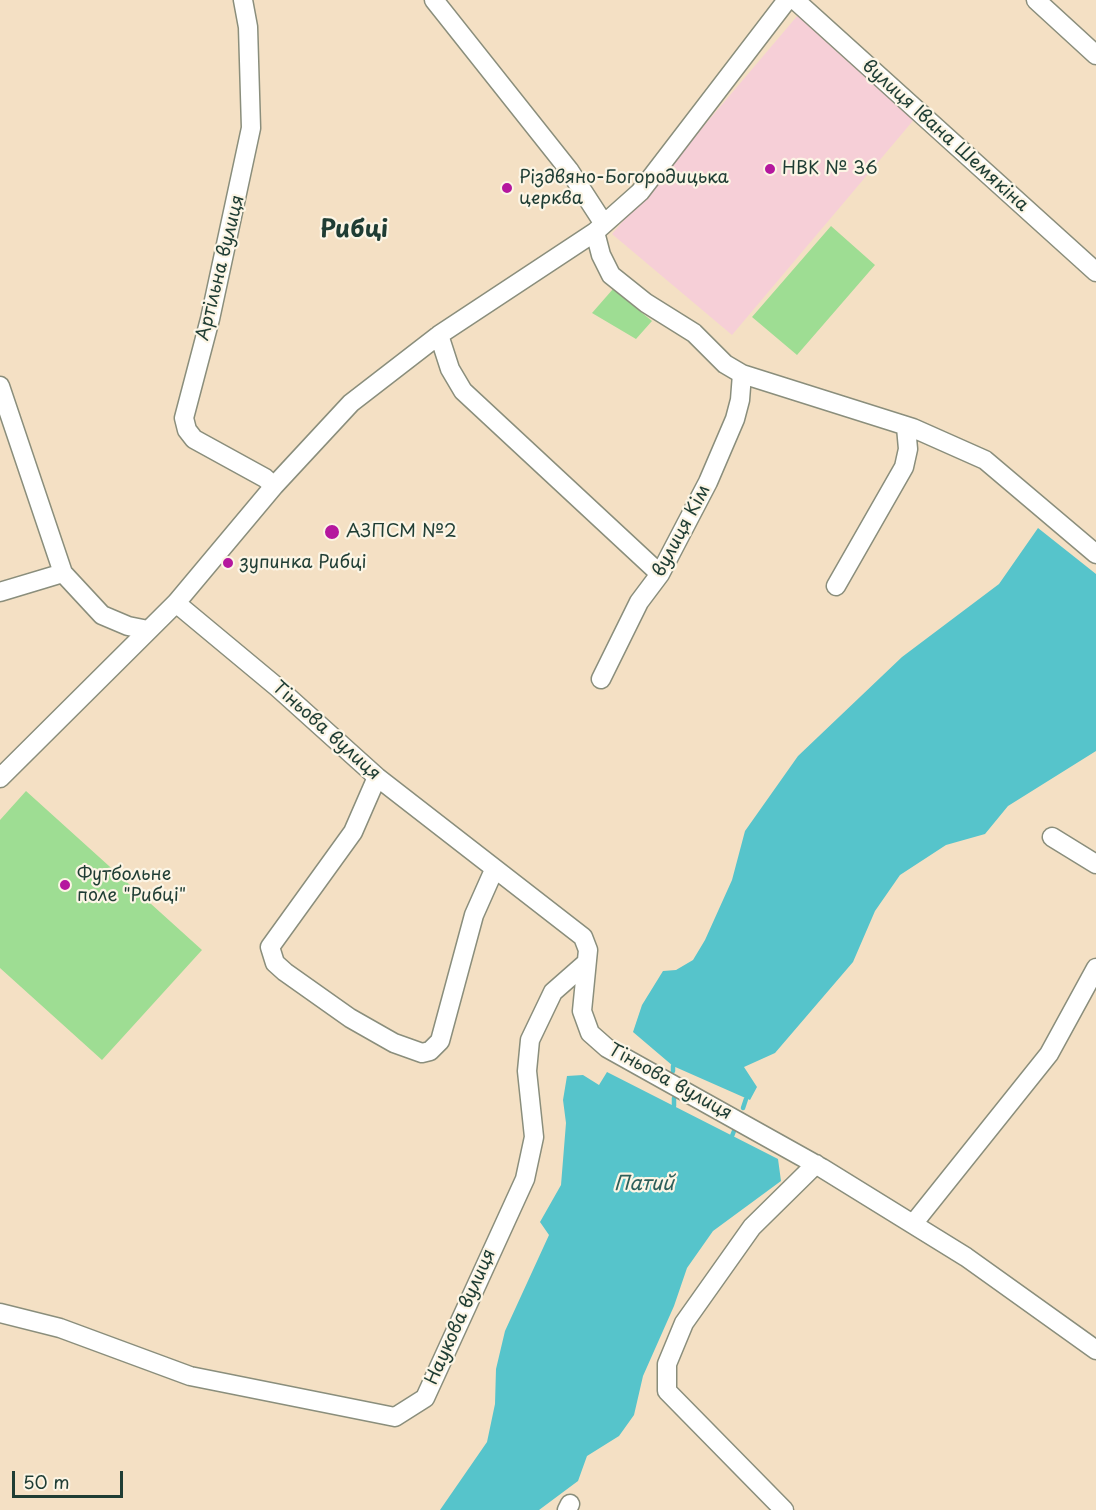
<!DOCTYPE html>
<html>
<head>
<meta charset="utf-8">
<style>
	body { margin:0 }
	#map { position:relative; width:1096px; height:1510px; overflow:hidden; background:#f4e0c4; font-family:"Playpen Sans",sans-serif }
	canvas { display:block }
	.scale { position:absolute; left:12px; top:1471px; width:111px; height:27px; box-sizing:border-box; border:3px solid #1f3d34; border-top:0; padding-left:8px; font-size:18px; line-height:21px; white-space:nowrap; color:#1f3d34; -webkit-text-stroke:4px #fcf5e5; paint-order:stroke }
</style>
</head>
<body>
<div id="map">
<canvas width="1096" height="1510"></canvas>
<div class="scale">50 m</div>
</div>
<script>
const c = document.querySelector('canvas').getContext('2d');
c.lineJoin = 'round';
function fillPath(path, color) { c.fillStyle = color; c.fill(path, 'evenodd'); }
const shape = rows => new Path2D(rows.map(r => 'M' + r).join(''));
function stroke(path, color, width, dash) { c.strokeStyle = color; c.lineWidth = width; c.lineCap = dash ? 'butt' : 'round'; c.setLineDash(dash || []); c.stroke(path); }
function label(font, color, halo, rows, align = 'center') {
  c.font = font + ' "Playpen Sans",sans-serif'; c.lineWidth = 4.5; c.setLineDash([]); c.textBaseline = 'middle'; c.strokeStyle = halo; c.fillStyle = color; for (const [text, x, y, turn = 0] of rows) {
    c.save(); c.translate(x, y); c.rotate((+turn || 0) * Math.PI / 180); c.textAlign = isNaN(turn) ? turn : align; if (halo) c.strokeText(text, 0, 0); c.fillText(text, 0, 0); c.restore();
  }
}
const built = shape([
	[798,15,917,116,732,335,612,234]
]);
const green = shape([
	[831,226,875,265,797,355,752,317],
	[613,289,652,321,636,339,592,313],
	[26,791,202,950,102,1060,0,968,0,820]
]);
const water = shape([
	[1038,528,1096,574,1096,751,1008,806,985,834,946,845,900,875,875,911,853,962,775,1053,744,1067,757,1087,750,1100,673,1066,633,1032,642,1005,663,971,676,970,693,960,705,940,732,880,745,831,798,756,902,657,999,584],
	[607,1072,778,1159,781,1181,713,1231,687,1268,674,1306,643,1376,634,1415,619,1436,587,1456,578,1481,539,1510,440,1510,487,1442,495,1404,496,1369,505,1331,549,1235,540,1222,561,1185,566,1123,563,1100,567,1076,583,1075,599,1085]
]);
const stream = shape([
	[673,1066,673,1071],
	[674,1098,674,1106],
	[743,1108,746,1099],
	[732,1136,734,1131]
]);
const minor = shape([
	[243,0,248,27,251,128,210,319,184,418,187,430,194,439,265,478,274,486],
	[434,0,569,170,604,224],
	[795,0,1096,272],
	[1036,0,1096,55],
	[595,232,601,255,611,275,646,303,694,333,725,364,742,374,913,428,985,460,1096,554],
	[439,335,450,369,463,391,660,574],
	[0,386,63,573,102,615,128,626,148,630],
	[836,586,904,467,908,449,906,427],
	[0,592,63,573],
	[176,603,277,687,377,777,583,937,588,950,582,1011,590,1033,607,1048,822,1168,966,1257,1096,1350],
	[601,679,639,602,660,574,708,482,735,419,740,400,742,374],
	[377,777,353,832,270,947,275,963,285,972,350,1018,394,1043,422,1053,430,1051,440,1041,474,915,494,870],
	[0,778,176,603,274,486,351,403,439,335,595,232,640,192,787,0],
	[1052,837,1096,864],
	[913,1224,1049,1054,1096,968],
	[0,1313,60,1328,190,1376,395,1417,425,1398,525,1179,534,1137,527,1071,530,1040,553,992,586,963],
	[567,1510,570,1504],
	[784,1510,667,1391,667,1364,684,1323,752,1227,816,1164]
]);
const markers = [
	[770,169,6,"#b5179e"],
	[507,188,6,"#b5179e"],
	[332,532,8,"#b5179e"],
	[228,563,6,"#b5179e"],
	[65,885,6,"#b5179e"]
];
const streetNames = [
	["вулиця Івана Шемякіна",945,136,42],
	["Артільна вулиця",221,268,-76],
	["вулиця Кім",682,531,-62],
	["Тіньова вулиця",326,731,42],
	["Тіньова вулиця",670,1082,29],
	["Наукова вулиця",461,1317,-66]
];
const poiNames = [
	["НВК № 36",782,169],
	["Різдвяно-Богородицька",519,178],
	["церква",519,199],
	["АЗПСМ №2",346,532],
	["зупинка Рибці",240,563],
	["Футбольне",77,875],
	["поле \"Рибці\"",77,896]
];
const waterNames = [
	["Патий",644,1184]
];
const districtNames = [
	["Рибці",354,230]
];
fillPath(built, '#f6cfd7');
fillPath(green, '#9edd93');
fillPath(water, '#56c4cb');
stroke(stream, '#56c4cb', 4.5);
stroke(minor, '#8a8e7c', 21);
stroke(minor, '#fff', 18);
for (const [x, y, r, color] of markers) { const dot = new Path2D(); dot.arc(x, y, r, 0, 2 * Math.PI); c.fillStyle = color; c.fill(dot); stroke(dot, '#fcf5e5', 2); }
label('18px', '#1f3d34', '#fcf5e5', streetNames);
label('18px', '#1f3d34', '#fcf5e5', poiNames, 'left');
label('italic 20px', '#2d5f5a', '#fcf5e5', waterNames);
label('bold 24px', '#1f3d34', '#fcf5e5', districtNames);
</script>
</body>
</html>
